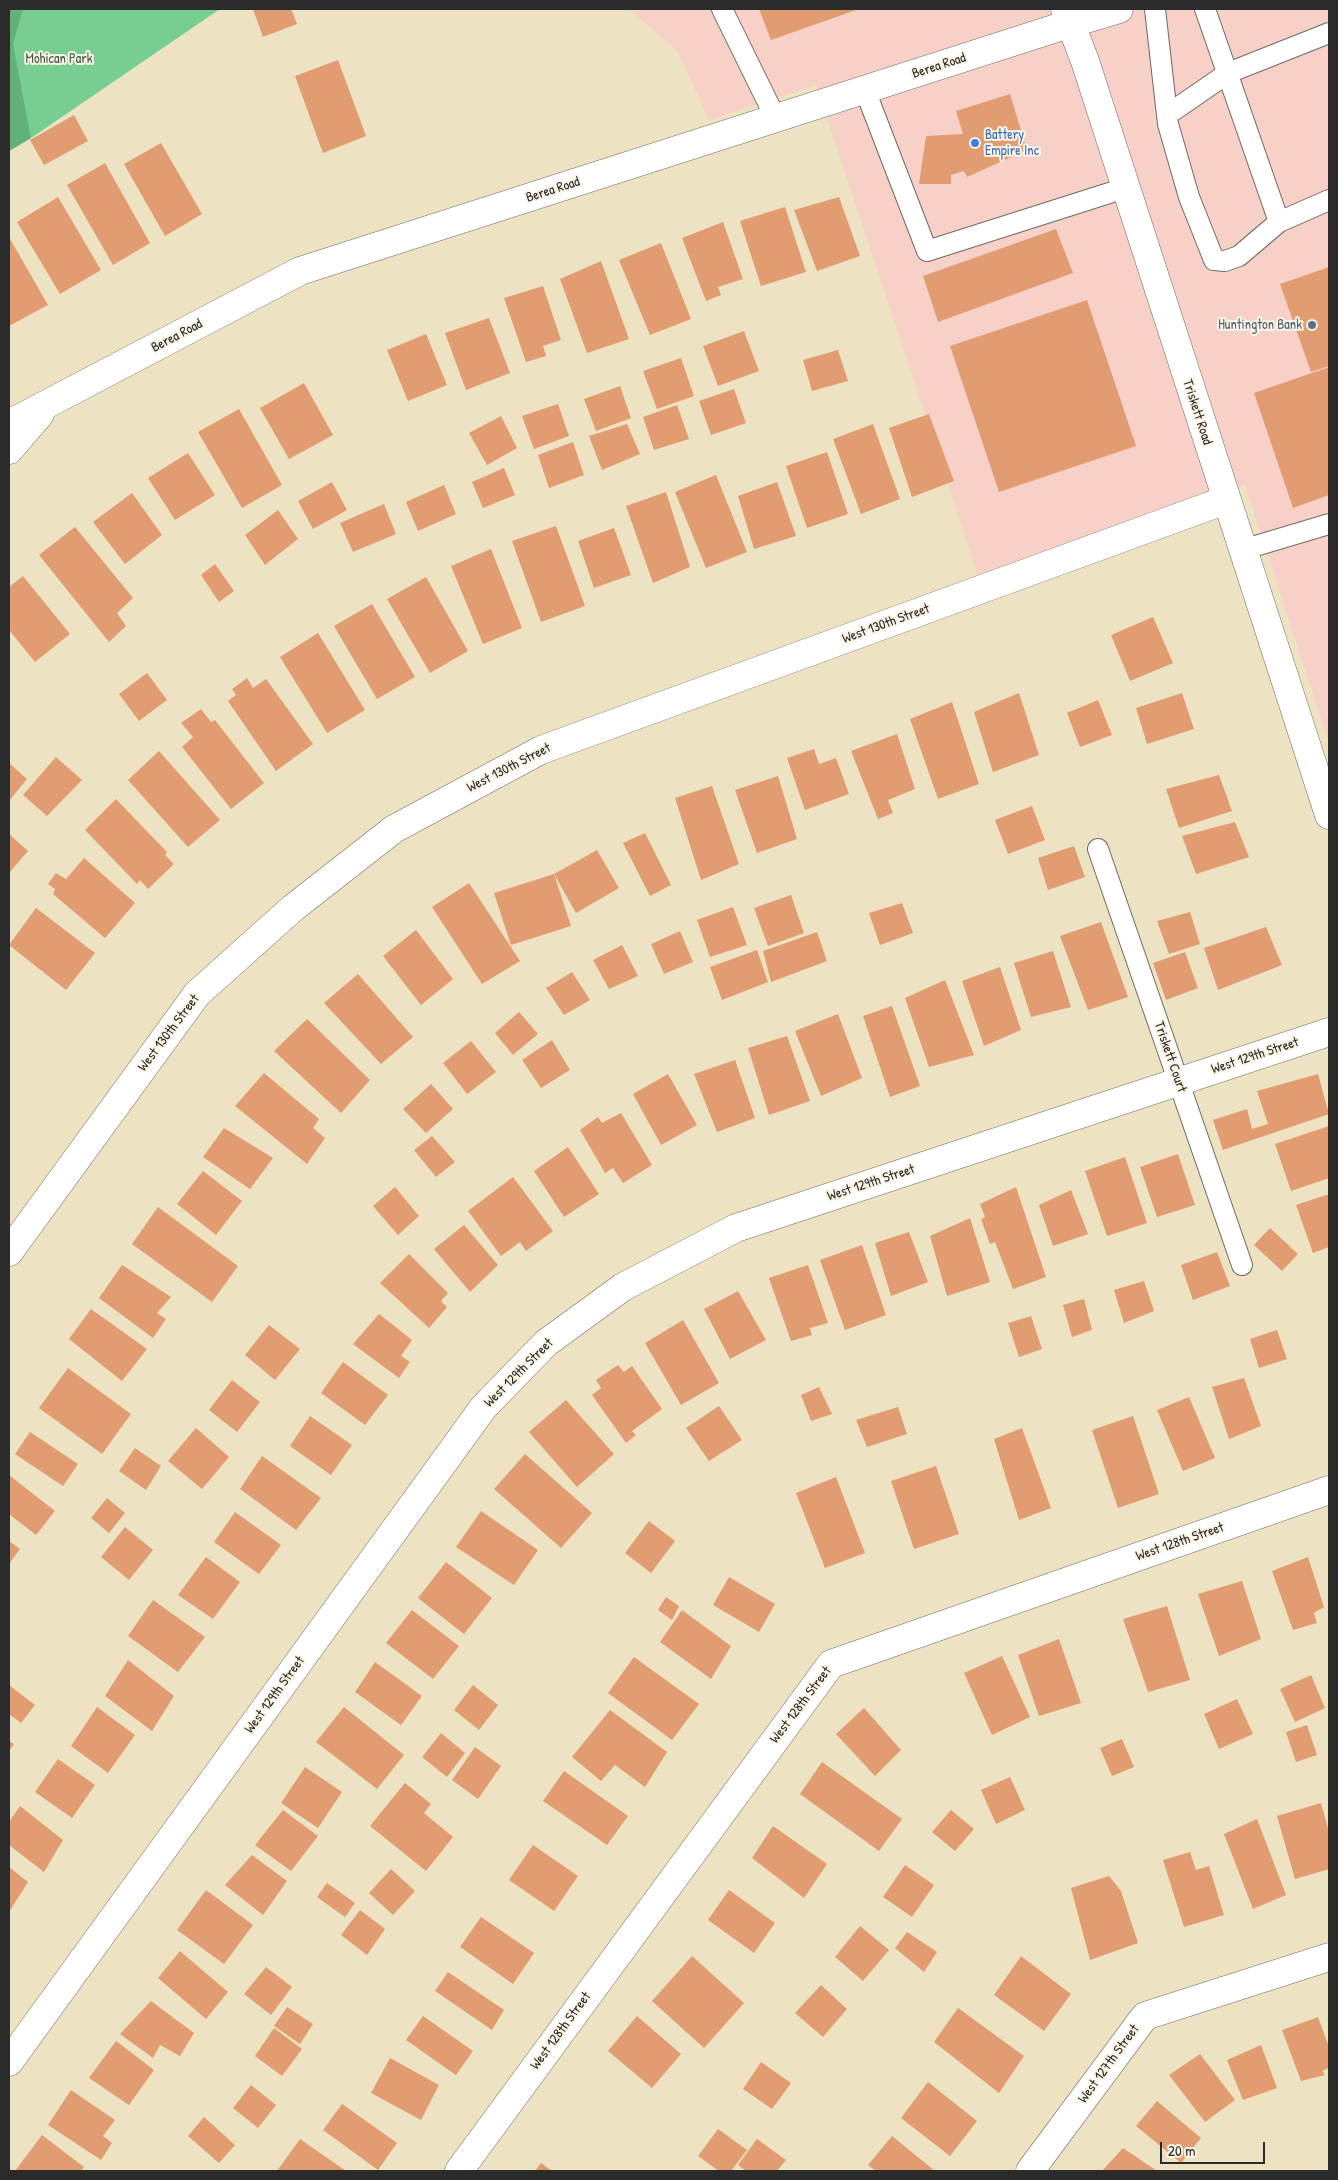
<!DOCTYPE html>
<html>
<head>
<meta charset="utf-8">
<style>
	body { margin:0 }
	#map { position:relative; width:1338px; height:2180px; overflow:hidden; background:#ede2c1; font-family:"Patrick Hand",sans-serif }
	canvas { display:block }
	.frame { position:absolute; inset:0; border:10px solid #2b2b2b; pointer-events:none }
	.scale { position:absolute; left:1160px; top:2142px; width:105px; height:22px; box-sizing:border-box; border:2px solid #2b2b2b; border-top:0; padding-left:6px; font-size:15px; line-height:18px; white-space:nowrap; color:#2b2b2b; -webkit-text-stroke:4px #fcf5e5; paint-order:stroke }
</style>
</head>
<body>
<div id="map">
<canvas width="1338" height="2180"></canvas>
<div class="frame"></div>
<div class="scale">20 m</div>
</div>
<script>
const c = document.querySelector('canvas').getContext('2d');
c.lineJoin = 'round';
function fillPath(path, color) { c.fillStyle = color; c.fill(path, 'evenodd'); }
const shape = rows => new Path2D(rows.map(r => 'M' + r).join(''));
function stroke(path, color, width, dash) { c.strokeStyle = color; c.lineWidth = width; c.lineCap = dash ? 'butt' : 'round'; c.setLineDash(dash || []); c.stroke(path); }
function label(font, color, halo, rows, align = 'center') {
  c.font = font + ' "Patrick Hand",sans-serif'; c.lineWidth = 4; c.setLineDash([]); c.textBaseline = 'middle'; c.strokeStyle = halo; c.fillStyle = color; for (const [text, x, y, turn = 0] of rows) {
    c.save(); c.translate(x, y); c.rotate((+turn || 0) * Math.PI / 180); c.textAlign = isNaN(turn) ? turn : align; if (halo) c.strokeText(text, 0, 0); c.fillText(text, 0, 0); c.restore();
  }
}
const built = shape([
	[629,9,1329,9,1329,743,1245,485,978,575,816,85,709,120,678,52]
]);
const green = shape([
	[9,9,220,9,31,138,9,151]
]);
const forest = shape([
	[9,9,23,9,13,44,31,138,9,151]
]);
const building = shape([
	[253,9,291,9,297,24,263,37],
	[759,9,859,9,771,40],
	[338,60,366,136,323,153,295,76],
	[1010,94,1027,150,967,177,964,171,951,175,951,184,919,184,926,136,963,134,956,111],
	[74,115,88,141,44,165,30,140],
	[161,143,202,214,165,236,124,164],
	[105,163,150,243,113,265,67,185],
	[58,197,101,270,60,294,17,222],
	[839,197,860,256,817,271,794,210],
	[785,207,806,272,761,286,740,221],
	[723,222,743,279,718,287,721,295,706,301,682,238],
	[1056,229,1073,273,938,322,923,276],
	[9,237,48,305,9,326],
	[661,243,691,319,650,335,619,260],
	[601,261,629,339,587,353,560,279],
	[1329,267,1329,366,1311,372,1280,284],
	[543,286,561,340,543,346,546,356,526,362,504,298],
	[1087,300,1136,446,999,492,950,346],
	[489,318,510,373,466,390,445,333],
	[744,331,759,371,718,386,703,346],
	[426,334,447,385,408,401,387,350],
	[838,350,848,381,812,391,803,360],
	[681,358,694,396,657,409,643,371],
	[1329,367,1329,495,1293,508,1254,393],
	[304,383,333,435,289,459,260,408],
	[620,386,631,418,596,431,584,399],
	[734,389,746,423,711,435,699,401],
	[558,404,569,436,534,449,522,416],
	[677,405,689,439,654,450,643,417],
	[239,409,282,485,242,508,198,432],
	[929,414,954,481,912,497,889,428],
	[501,416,517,448,487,465,469,433],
	[627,424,640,454,602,470,589,436],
	[873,424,900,499,861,514,833,439],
	[573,442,584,475,549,488,538,455],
	[827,452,848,514,807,528,786,466],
	[188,453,215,495,175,520,148,478],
	[504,468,515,495,483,508,472,482],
	[716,475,747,552,706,568,675,492],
	[332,482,347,510,313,529,298,501],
	[777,482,796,536,754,549,738,496],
	[444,485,456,514,418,531,406,502],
	[666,492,690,567,653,583,626,506],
	[132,493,162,535,125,564,93,522],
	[384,504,396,534,353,552,340,523],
	[278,510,298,539,265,565,245,535],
	[556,526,585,606,541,622,512,541],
	[75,527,133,598,117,613,126,626,109,642,39,555],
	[614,528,631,575,594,588,578,541],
	[491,549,522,628,483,644,451,566],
	[215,564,234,591,219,602,201,575],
	[23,576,70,634,35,662,9,630,9,587],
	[426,577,468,651,430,673,387,599],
	[372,604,415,677,377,699,334,626],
	[1153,617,1173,663,1130,681,1111,635],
	[318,633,365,710,327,733,280,657],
	[147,673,167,700,139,721,119,694],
	[247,678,253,688,266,679,313,744,276,771,228,701,236,695,232,689],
	[1019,693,1039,755,993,772,974,712],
	[1182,693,1194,729,1147,744,1136,708],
	[1098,700,1112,735,1080,747,1067,713],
	[952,702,979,784,938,799,910,719],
	[201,709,211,722,215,720,264,783,231,809,182,747,193,737,181,723],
	[897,734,915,789,888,800,893,813,878,819,851,751],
	[814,749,819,764,836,758,849,794,805,810,787,758],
	[159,751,220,820,188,847,128,780],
	[56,757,82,780,47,816,23,795],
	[9,763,27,779,9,801],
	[1219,775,1232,811,1179,828,1166,789],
	[778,776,797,839,757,853,735,790],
	[712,786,739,864,701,880,675,798],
	[116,799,167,852,165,855,174,864,148,889,140,880,137,884,85,830],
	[1032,806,1045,840,1008,854,995,820],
	[1235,822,1249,857,1196,874,1182,836],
	[645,833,671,885,650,896,623,843],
	[9,834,28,851,9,873],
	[1074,846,1085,877,1048,890,1038,858],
	[597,850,619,888,576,913,554,874,571,926,511,945,494,893,554,874],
	[84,858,135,903,105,938,53,894,55,889,48,884,56,873,66,879],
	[469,883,520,961,482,984,432,907],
	[791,895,804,933,768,946,754,908],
	[902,903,913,933,880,945,869,913],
	[733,907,747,945,710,957,697,920],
	[36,908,95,953,66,990,9,945],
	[1190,912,1200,944,1169,954,1157,921],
	[1101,922,1128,997,1088,1010,1060,936],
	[1266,927,1282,965,1218,990,1204,948],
	[416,930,453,979,421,1005,383,956],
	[680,931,693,962,664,974,651,944],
	[817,932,827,961,771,982,763,951],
	[622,945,638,976,609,989,593,960],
	[757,950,768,982,722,1000,710,967],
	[1053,951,1071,1007,1031,1017,1014,963],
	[1185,952,1198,988,1166,1000,1153,963],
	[1000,967,1021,1030,984,1046,962,981],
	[572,972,590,1000,564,1015,546,988],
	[358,974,413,1037,381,1064,324,1003],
	[945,980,974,1055,929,1067,905,998],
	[892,1006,920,1086,890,1097,863,1016],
	[519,1012,538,1034,513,1055,495,1033],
	[838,1014,862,1078,821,1096,795,1031],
	[307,1019,370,1080,341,1113,274,1051],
	[787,1036,810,1101,769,1115,748,1048],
	[552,1040,570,1070,541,1088,522,1060],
	[471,1041,496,1072,467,1094,443,1063],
	[735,1060,755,1118,717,1132,694,1074],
	[264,1073,319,1119,313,1128,325,1138,307,1164,235,1106],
	[668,1074,697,1125,661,1145,633,1094],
	[1318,1074,1329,1114,1223,1150,1213,1120,1247,1109,1252,1129,1268,1124,1257,1091],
	[431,1084,453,1109,426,1133,403,1109],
	[621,1113,652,1165,623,1183,613,1168,605,1173,580,1130,598,1117,602,1123],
	[1329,1126,1329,1178,1291,1191,1275,1144],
	[224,1128,273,1158,250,1189,203,1157],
	[432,1136,455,1162,436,1177,414,1150],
	[568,1147,599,1194,564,1217,534,1171],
	[1178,1154,1195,1205,1157,1217,1140,1167],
	[1125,1157,1147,1223,1107,1236,1085,1171],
	[203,1171,242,1201,216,1235,177,1204],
	[513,1177,553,1231,526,1251,520,1242,501,1256,468,1211],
	[395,1187,419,1216,398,1235,373,1206],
	[1016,1187,1046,1277,1013,1289,995,1242,990,1244,981,1219,985,1217,980,1204],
	[1071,1190,1088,1234,1053,1246,1039,1205],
	[1329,1194,1329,1247,1313,1253,1296,1205],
	[158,1207,238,1266,212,1302,132,1244],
	[970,1218,990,1282,947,1296,930,1236],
	[464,1225,498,1265,470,1292,434,1249],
	[1270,1228,1298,1254,1282,1271,1254,1245],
	[909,1232,928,1282,891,1296,875,1243],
	[862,1245,886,1315,845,1330,820,1260],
	[1217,1252,1230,1286,1193,1300,1181,1265],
	[409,1254,448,1293,441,1301,447,1307,429,1328,380,1283],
	[122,1265,171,1297,157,1313,166,1319,153,1338,99,1298],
	[808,1265,828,1323,810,1328,812,1335,791,1341,769,1278],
	[1144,1281,1154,1311,1124,1323,1114,1290],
	[738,1291,766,1340,730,1359,704,1309],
	[1084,1299,1092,1330,1072,1337,1063,1305],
	[91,1309,147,1349,122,1381,69,1339],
	[379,1314,412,1340,401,1356,410,1362,399,1378,353,1344],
	[1031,1316,1042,1349,1019,1357,1008,1323],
	[683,1320,719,1383,681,1405,645,1343],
	[269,1325,300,1349,275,1380,245,1355],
	[1277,1330,1287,1359,1259,1368,1250,1339],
	[343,1362,388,1395,365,1425,321,1393],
	[618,1365,624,1372,632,1366,662,1409,632,1431,636,1435,626,1443,592,1395,601,1388,596,1380],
	[68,1368,131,1414,102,1454,39,1408],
	[1244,1378,1261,1426,1229,1439,1212,1387],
	[232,1380,260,1402,237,1432,209,1410],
	[819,1387,832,1414,811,1421,801,1395],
	[1189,1397,1215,1458,1183,1471,1157,1410],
	[566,1400,614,1454,577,1487,529,1432],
	[719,1406,742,1440,709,1461,686,1428],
	[898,1407,907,1434,867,1447,856,1420],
	[310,1416,352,1445,331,1475,290,1446],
	[1133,1416,1159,1494,1118,1508,1092,1430],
	[196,1428,229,1457,202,1489,168,1461],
	[1022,1428,1051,1508,1019,1520,994,1439],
	[30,1432,78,1464,63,1486,15,1454],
	[135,1448,161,1466,146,1490,119,1471],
	[525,1454,592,1513,561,1548,494,1489],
	[262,1456,321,1498,296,1530,240,1489],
	[936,1466,959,1534,914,1549,891,1481],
	[9,1475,55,1511,36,1535,9,1514],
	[836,1477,865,1553,825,1568,796,1493],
	[107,1498,125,1513,109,1533,91,1518],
	[481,1511,538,1550,514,1585,456,1547],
	[235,1512,281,1545,259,1574,214,1542],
	[649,1521,675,1541,651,1573,625,1553],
	[125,1527,153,1550,129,1580,101,1557],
	[9,1541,20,1549,9,1564],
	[206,1557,240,1582,213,1619,178,1595],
	[1308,1557,1324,1607,1314,1613,1317,1623,1293,1630,1272,1571],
	[446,1562,492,1598,464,1634,418,1598],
	[729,1577,775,1604,759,1632,713,1605],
	[1242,1581,1261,1639,1219,1656,1198,1594],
	[666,1597,679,1606,672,1620,658,1610],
	[153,1600,205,1637,178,1672,128,1636],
	[1167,1606,1190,1680,1148,1692,1123,1619],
	[412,1610,459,1646,433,1679,386,1643],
	[682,1610,731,1646,711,1679,660,1642],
	[1059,1639,1081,1703,1039,1716,1018,1655],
	[1002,1656,1030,1717,992,1735,964,1673],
	[634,1657,699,1704,672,1740,608,1693],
	[128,1660,174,1696,152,1731,105,1696],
	[375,1662,422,1696,401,1725,355,1692],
	[1311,1675,1325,1708,1295,1722,1280,1689],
	[9,1685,35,1705,21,1723,9,1714],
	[473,1685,498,1705,479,1730,454,1710],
	[1237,1699,1253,1734,1219,1749,1204,1714],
	[97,1707,135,1735,108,1773,71,1746],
	[344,1707,404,1755,377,1789,316,1742],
	[864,1708,901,1750,875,1776,836,1734],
	[610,1710,667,1752,645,1787,615,1765,601,1781,572,1757],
	[1307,1725,1317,1755,1296,1762,1286,1732],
	[441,1733,465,1753,447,1777,422,1757],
	[1122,1739,1134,1767,1112,1776,1100,1748],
	[9,1741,14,1744,9,1751],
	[475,1747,501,1766,478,1799,452,1780],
	[58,1759,95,1785,72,1818,35,1792],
	[822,1762,902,1819,879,1851,800,1794],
	[305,1767,342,1792,318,1828,281,1803],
	[564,1771,628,1816,607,1845,543,1801],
	[1010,1777,1025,1810,996,1824,981,1790],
	[405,1783,431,1804,424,1813,453,1837,426,1871,370,1826],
	[1321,1803,1329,1832,1329,1869,1295,1879,1277,1816],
	[20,1806,63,1840,44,1872,9,1845,9,1822],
	[283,1810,318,1836,291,1871,255,1845],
	[951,1810,974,1829,955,1851,932,1832],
	[1257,1819,1286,1895,1253,1909,1224,1834],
	[773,1826,827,1864,804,1898,752,1858],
	[533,1845,578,1876,554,1911,509,1880],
	[1190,1852,1196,1870,1209,1866,1224,1915,1184,1927,1163,1860],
	[252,1855,287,1881,263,1915,225,1885],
	[905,1865,934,1885,912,1917,883,1897],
	[9,1867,28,1882,9,1912],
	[391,1869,415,1891,393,1915,369,1893],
	[1109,1876,1121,1891,1138,1943,1090,1960,1071,1888],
	[327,1883,355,1903,345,1917,317,1897],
	[206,1890,253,1925,224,1964,177,1930],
	[729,1890,775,1923,754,1953,708,1920],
	[360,1910,385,1929,367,1955,341,1935],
	[481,1917,534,1953,513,1984,460,1947],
	[860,1926,889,1950,863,1981,835,1957],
	[907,1932,937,1952,924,1972,895,1948],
	[180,1951,228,1992,206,2019,158,1978],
	[692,1956,744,2003,704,2048,652,2001],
	[1021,1956,1071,1994,1044,2031,994,1995],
	[266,1967,292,1987,271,2015,244,1994],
	[448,1972,504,2010,492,2030,435,1991],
	[821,1985,847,2009,823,2037,795,2013],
	[151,2001,194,2033,180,2056,160,2045,153,2058,120,2034],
	[287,2007,313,2024,300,2044,274,2026],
	[958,2008,1024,2056,999,2093,934,2042],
	[423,2016,473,2051,456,2075,406,2040],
	[637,2016,681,2054,652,2088,608,2051],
	[1318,2017,1329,2047,1329,2068,1322,2071,1325,2075,1301,2081,1282,2030],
	[274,2028,302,2049,282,2076,255,2056],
	[116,2041,154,2070,129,2105,89,2078],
	[1261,2045,1277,2088,1243,2100,1227,2060],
	[1200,2054,1235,2100,1205,2122,1169,2075],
	[390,2058,439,2085,421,2120,371,2093],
	[761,2062,791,2083,772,2109,743,2089],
	[928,2082,977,2121,950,2156,901,2118],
	[251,2085,276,2105,258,2128,233,2108],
	[71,2090,115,2120,103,2136,112,2143,101,2160,48,2125],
	[1157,2101,1201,2138,1181,2163,1136,2126],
	[342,2104,397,2143,378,2170,323,2130],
	[204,2117,235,2145,219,2163,188,2136],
	[718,2129,747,2150,731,2171,719,2171,698,2156],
	[42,2135,84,2167,81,2171,15,2171],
	[892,2136,935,2171,876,2171,868,2165],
	[300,2139,346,2171,277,2171],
	[757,2139,786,2160,777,2171,746,2171,738,2165],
	[1123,2148,1157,2171,1102,2171],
	[541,2163,552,2171,535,2171]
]);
const lane = shape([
	[722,9,776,119],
	[1155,9,1168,124,1189,197,1214,260,1225,261,1239,256,1279,222],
	[1205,9,1279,222,1329,200],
	[865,90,927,251,1125,188],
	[1167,115,1228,73,1329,33],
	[1242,550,1329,524],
	[1098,849,1242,1265]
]);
const street = shape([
	[9,424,300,271,1072,23],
	[9,450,40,414],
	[9,1252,197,994,293,908,394,829,541,750,1226,500],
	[9,2062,483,1408,546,1343,623,1287,736,1228,1329,1032],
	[459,2171,831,1664,1329,1490],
	[1030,2171,1145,2016,1329,1957]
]);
const secondary = shape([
	[1065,9,1085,61,1329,815],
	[1072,23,1119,9]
]);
const markers = [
	[975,143,5,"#3f7fe0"],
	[1312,325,5,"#5c6f8a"]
];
const parkNames = [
	["Mohican Park",59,59]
];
const streetNames = [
	["Berea Road",939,66,-18],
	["Berea Road",553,190,-18],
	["Berea Road",177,336,-28],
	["Triskett Road",1197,412,72],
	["West 130th Street",886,624,-20],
	["West 130th Street",509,768,-27],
	["West 130th Street",169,1033,-53],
	["West 129th Street",1255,1056,-18],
	["Triskett Court",1170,1057,71],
	["West 129th Street",871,1183,-18],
	["West 129th Street",519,1373,-45],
	["West 128th Street",1180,1542,-19],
	["West 129th Street",275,1695,-54],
	["West 128th Street",801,1705,-53],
	["West 128th Street",561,2031,-54],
	["West 127th Street",1109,2064,-54]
];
const shopNames = [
	["Battery",985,135],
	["Empire Inc",985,151]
];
const serviceNames = [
	["Huntington Bank",1302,325]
];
fillPath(built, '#f7d1c7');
fillPath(green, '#78ce92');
fillPath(forest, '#62b17c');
fillPath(building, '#e19d71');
stroke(lane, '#6f6b60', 22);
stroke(street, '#6f6b60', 29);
stroke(secondary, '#6f6b60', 29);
stroke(lane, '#fff', 20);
stroke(street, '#fff', 28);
stroke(secondary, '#fff', 28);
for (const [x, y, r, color] of markers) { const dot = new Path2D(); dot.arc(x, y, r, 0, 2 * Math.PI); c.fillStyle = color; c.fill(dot); stroke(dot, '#fcf5e5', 2); }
label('14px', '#425c4a', '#fcf5e5', parkNames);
label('14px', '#2b2b2b', '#fcf5e5', streetNames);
label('14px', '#366cbe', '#fcf5e5', shopNames, 'left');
label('14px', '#4e5e75', '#fcf5e5', serviceNames, 'right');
</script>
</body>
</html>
